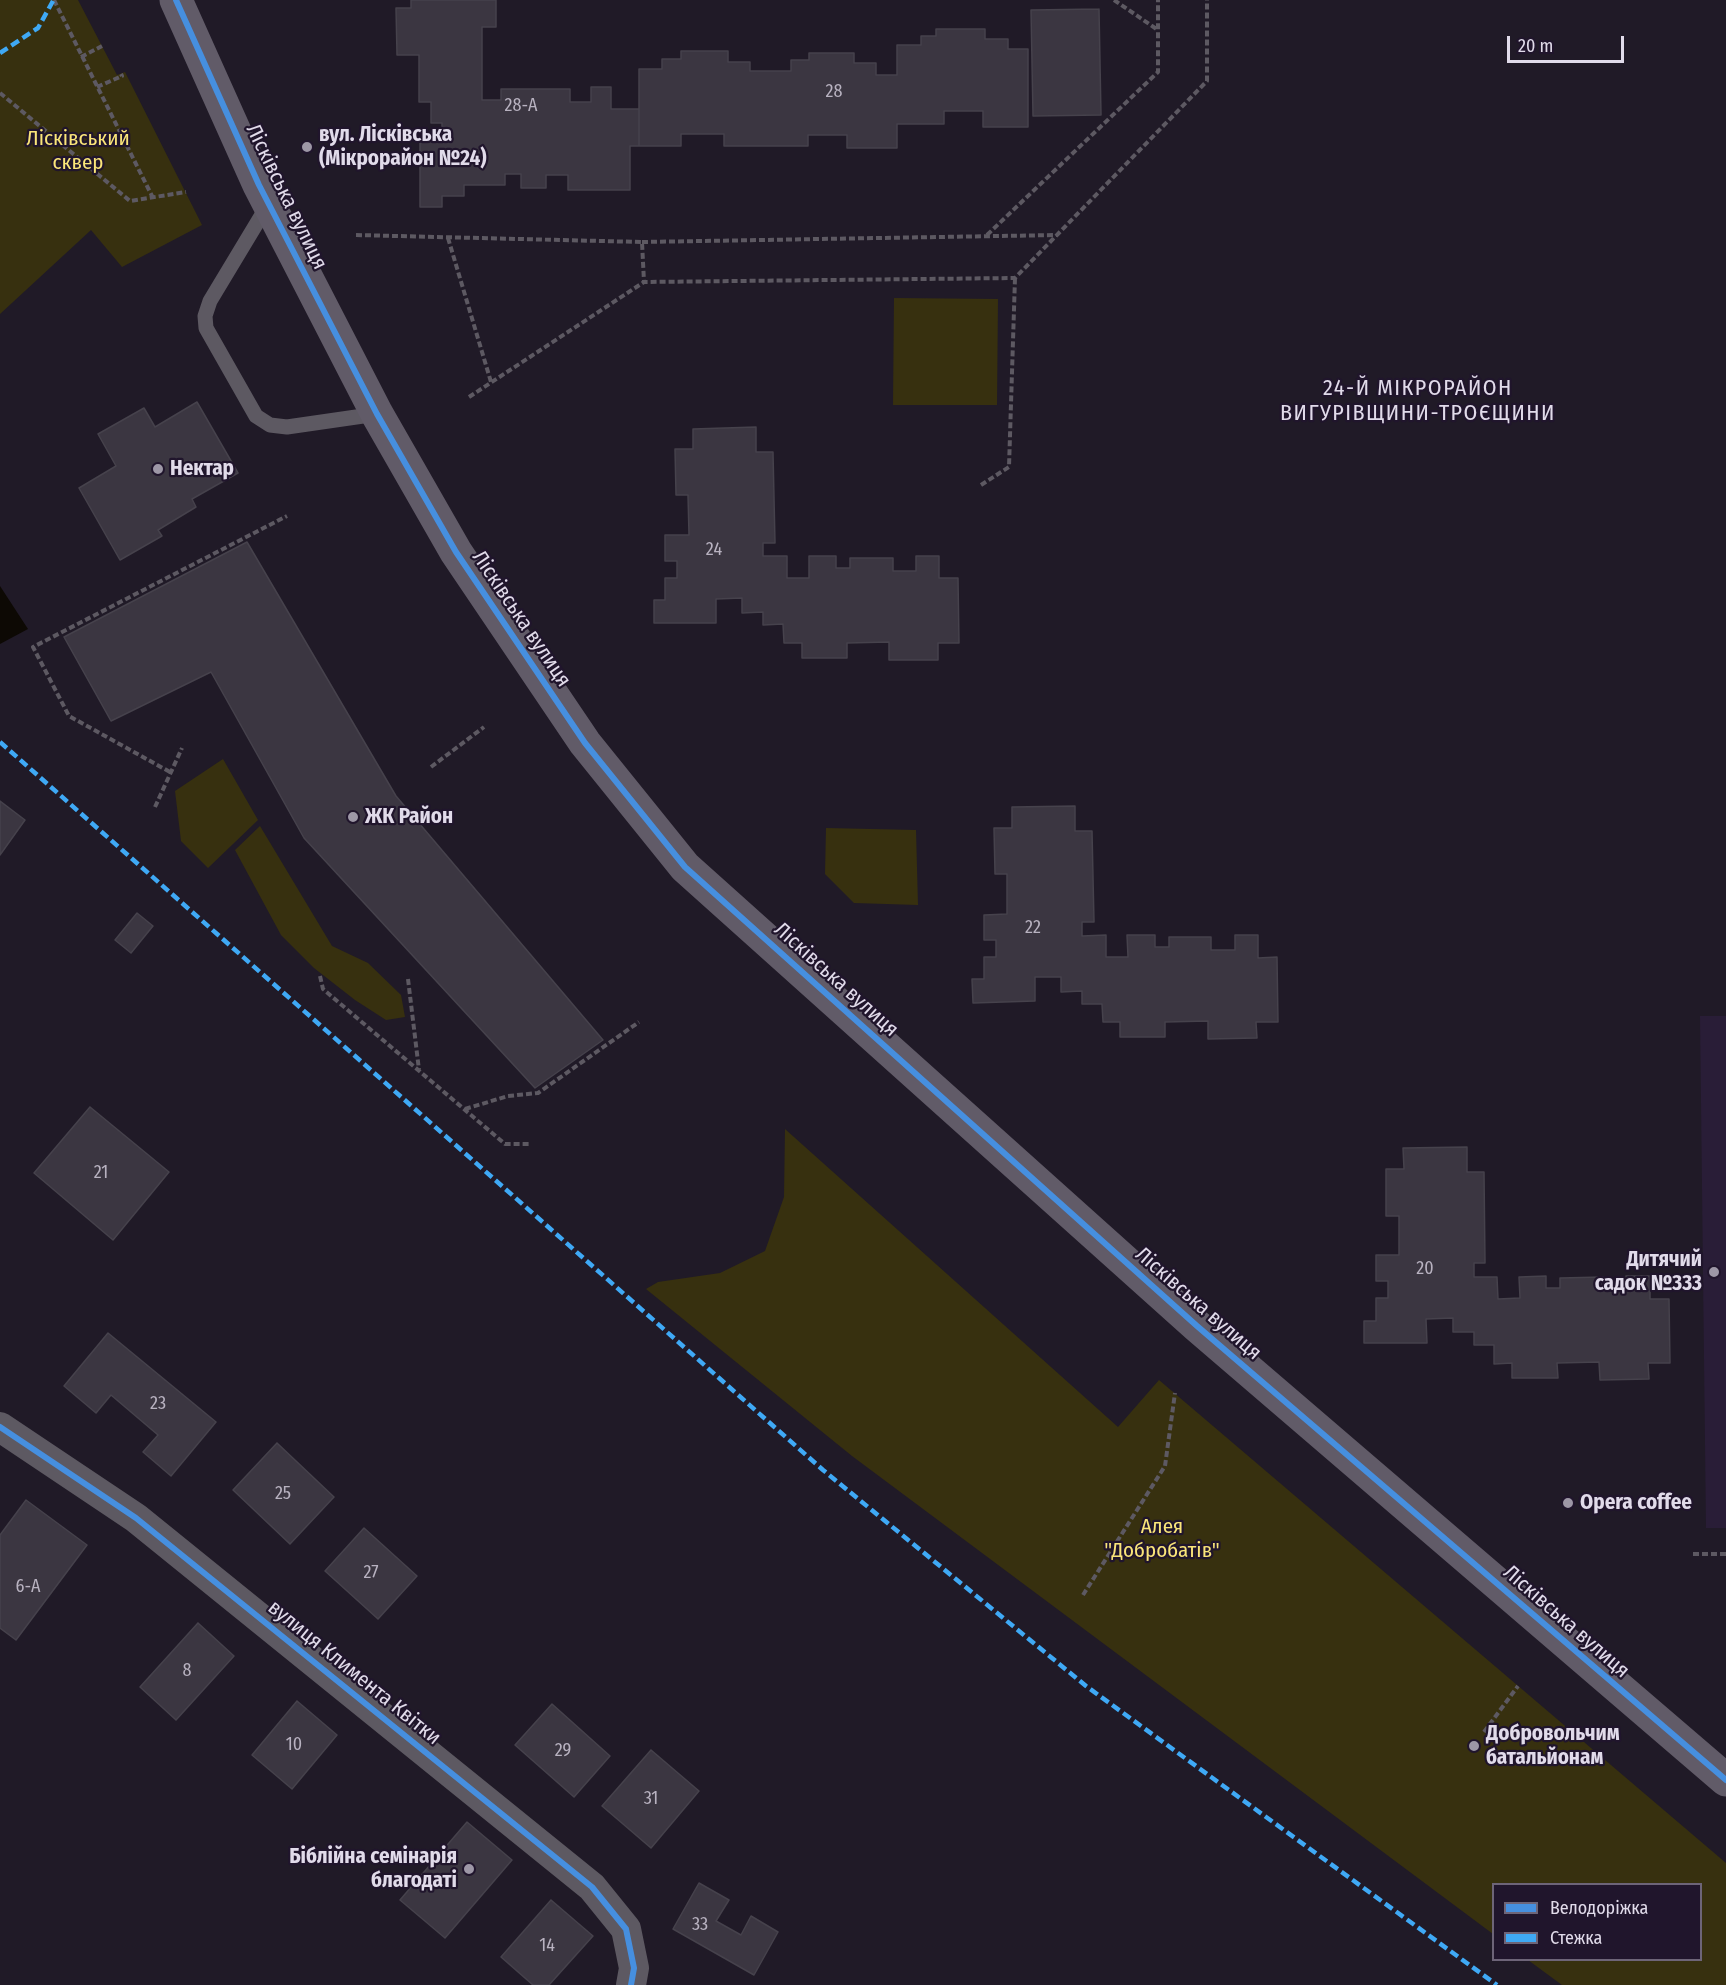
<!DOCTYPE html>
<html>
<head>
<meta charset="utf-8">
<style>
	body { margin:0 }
	#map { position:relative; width:1726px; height:1985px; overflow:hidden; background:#201a27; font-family:"Fira Sans Condensed",sans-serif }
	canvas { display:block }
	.legend { position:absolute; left:1492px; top:1883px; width:210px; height:78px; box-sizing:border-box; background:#20152c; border:2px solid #6d6478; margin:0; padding:8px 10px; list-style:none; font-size:18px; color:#e1dbea }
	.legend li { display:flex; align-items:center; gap:12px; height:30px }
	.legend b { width:30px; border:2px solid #6d6478 }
	.scale { position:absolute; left:1507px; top:36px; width:117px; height:27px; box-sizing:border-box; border:3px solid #e1dbea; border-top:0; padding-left:8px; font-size:18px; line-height:21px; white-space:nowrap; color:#e1dbea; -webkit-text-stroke:4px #20152c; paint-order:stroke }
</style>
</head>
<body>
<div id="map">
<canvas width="1726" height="1985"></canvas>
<ul class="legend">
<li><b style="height:8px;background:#468fdf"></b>Велодоріжка</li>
<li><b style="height:8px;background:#3fa9f5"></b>Стежка</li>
</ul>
<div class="scale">20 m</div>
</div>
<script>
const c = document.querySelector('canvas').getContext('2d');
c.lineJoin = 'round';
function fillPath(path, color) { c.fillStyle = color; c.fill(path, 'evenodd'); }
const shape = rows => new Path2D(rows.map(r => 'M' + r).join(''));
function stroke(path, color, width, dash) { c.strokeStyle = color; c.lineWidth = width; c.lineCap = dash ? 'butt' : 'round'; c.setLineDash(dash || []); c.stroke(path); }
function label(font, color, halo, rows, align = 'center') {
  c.font = font + ' "Fira Sans Condensed",sans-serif'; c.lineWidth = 4.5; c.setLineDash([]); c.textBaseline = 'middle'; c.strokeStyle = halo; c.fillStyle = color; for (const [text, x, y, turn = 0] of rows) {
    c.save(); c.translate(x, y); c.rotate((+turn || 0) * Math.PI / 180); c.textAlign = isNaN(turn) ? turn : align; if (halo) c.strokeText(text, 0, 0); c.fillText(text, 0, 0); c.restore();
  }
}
const built = shape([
	[1700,1016,1726,1016,1726,1528,1706,1528]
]);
const green = shape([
	[0,0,78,0,117,75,125,72,202,225,122,267,91,230,0,314],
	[894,298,998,299,997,405,893,405],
	[223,759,258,820,208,868,181,841,175,791],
	[260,826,332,946,368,963,401,995,405,1017,386,1020,355,1000,314,968,281,935,235,850],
	[826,828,916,830,918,905,854,903,825,874],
	[785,1129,1118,1427,1159,1380,1726,1863,1726,1985,1562,1985,1528,1960,1700,1960,1700,1884,1494,1884,1493,1934,852,1456,646,1289,658,1282,720,1273,765,1251,784,1197]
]);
const water = shape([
	[0,586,28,629,0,644]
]);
const building = shape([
	[411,0,496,0,496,27,482,27,482,100,501,100,501,89,570,89,570,102,591,102,591,87,611,87,611,109,639,109,639,146,630,146,630,190,568,190,568,175,546,175,546,188,521,188,521,174,505,174,505,185,464,185,464,196,442,196,442,207,420,207,420,140,442,140,442,123,431,123,431,102,419,102,419,55,397,55,396,8,411,8,411,0],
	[1099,9,1101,115,1033,116,1031,10,1099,9],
	[936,29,985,29,985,39,1008,39,1008,49,1028,49,1028,127,983,127,983,111,944,111,944,124,897,124,897,148,847,148,847,135,808,135,808,146,724,146,724,134,681,134,681,146,639,146,639,69,662,69,662,59,681,59,681,51,728,51,728,62,750,62,750,71,791,71,791,60,809,60,809,53,854,53,854,63,876,63,876,75,897,75,897,45,921,45,921,36,936,36,936,29],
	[197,402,238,473,192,499,196,507,158,530,162,536,120,560,79,488,116,466,98,434,144,408,155,427,197,402],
	[756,427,756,452,773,452,775,543,763,543,763,556,787,556,787,578,809,578,809,556,836,556,836,568,850,568,850,558,893,558,893,571,916,571,916,556,939,556,939,578,958,578,959,643,938,643,938,660,889,660,889,642,847,643,847,658,802,658,802,643,784,643,783,624,763,625,763,612,742,613,742,598,716,599,716,623,654,623,654,600,665,600,665,578,677,578,677,561,665,561,665,535,689,535,688,495,676,495,675,449,693,449,693,429,756,427],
	[247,542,396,796,603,1040,535,1088,304,838,211,672,111,721,64,637,247,542],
	[0,801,25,820,0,855,0,801],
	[1075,806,1075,831,1092,831,1094,922,1082,922,1082,936,1106,935,1106,957,1128,957,1127,935,1155,935,1155,947,1169,947,1169,937,1211,937,1211,950,1235,950,1235,935,1258,935,1258,958,1277,957,1278,1022,1256,1022,1257,1038,1208,1039,1208,1021,1165,1022,1165,1037,1120,1037,1120,1022,1103,1022,1102,1004,1082,1004,1082,991,1061,992,1061,977,1035,977,1035,1001,973,1003,972,979,984,979,984,957,996,957,996,940,984,940,984,915,1007,914,1007,874,995,874,994,828,1012,828,1012,807,1075,806],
	[137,913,153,926,131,953,115,940,137,913],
	[90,1107,169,1172,113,1240,34,1173,90,1107],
	[1467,1147,1467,1172,1484,1172,1485,1263,1474,1263,1474,1277,1497,1277,1498,1299,1520,1298,1519,1277,1546,1276,1546,1288,1560,1288,1560,1278,1603,1277,1603,1291,1627,1290,1626,1276,1650,1276,1650,1299,1669,1299,1670,1363,1648,1363,1649,1379,1600,1380,1599,1362,1557,1363,1558,1378,1512,1378,1512,1363,1494,1364,1494,1345,1474,1345,1474,1332,1453,1332,1453,1318,1426,1319,1427,1343,1364,1343,1364,1321,1376,1321,1376,1298,1388,1298,1388,1281,1376,1281,1376,1255,1399,1255,1399,1216,1386,1216,1386,1169,1404,1169,1403,1148,1467,1147],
	[108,1333,216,1422,171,1476,143,1452,158,1435,111,1395,96,1413,64,1386,108,1333],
	[277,1443,334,1497,290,1544,233,1490,277,1443],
	[26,1500,87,1545,16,1640,0,1628,0,1535,26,1500],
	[364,1528,417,1576,378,1619,325,1571,364,1528],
	[198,1623,234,1656,176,1720,140,1687,198,1623],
	[297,1701,337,1735,292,1789,252,1755,297,1701],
	[552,1704,610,1756,574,1797,515,1745,552,1704],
	[651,1750,699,1791,651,1848,602,1806,651,1750],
	[467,1822,512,1860,445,1938,400,1900,467,1822],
	[699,1883,729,1900,716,1921,741,1935,751,1916,778,1932,754,1975,673,1929,699,1883],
	[551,1900,593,1936,549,1985,533,1985,501,1957,551,1900]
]);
const path = shape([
	[54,0,153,198],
	[1114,0,1158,30],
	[81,57,102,46],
	[97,87,122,76,121,74],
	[0,93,130,201,186,192],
	[356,235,642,242,644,282],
	[987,235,1158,72,1158,0],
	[448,238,491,382],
	[642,242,1058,235],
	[469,397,644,282,1015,278,1207,81,1207,0],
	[981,485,1009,467,1015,278],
	[431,767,484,727],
	[170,772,69,716,33,647,287,516],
	[155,807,182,748],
	[320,976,323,989,505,1144,530,1144],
	[408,979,419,1070],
	[465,1109,508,1096,538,1093,639,1022],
	[1693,1554,1726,1554],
	[1083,1595,1165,1466,1175,1393],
	[1484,1732,1518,1686]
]);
const lane = shape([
	[269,203,210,301,205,316,206,328,256,416,270,425,287,427,377,414]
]);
const street = shape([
	[0,1427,136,1518,592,1887,626,1929,634,1968,631,1985]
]);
const secondary = shape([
	[176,0,259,185,377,414,456,552,585,743,685,867,1197,1326,1726,1780]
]);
const quiet = shape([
	[0,53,38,28,53,1],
	[0,742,823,1470,1086,1686,1497,1985]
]);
const cycleway = shape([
	[176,0,259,185,377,414,456,552,585,743,685,867,1197,1326,1726,1780],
	[0,1427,136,1518,592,1887,626,1929,634,1968,631,1985]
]);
const markers = [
	[307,147,6,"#9d97a6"],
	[158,469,6,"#9d97a6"],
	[353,817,6,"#9d97a6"],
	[1714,1272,6,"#9d97a6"],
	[1568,1503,6,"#9d97a6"],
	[1474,1746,6,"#9d97a6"],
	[469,1869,6,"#9d97a6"]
];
const numberNames = [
	["28",834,92],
	["28-А",521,106],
	["24",714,550],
	["22",1033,928],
	["21",101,1173],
	["20",1425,1269],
	["23",158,1404],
	["25",283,1494],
	["27",371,1573],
	["6-А",28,1587],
	["8",187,1671],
	["10",294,1745],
	["29",563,1751],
	["31",651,1799],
	["33",700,1925],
	["14",547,1946]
];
const poiNames = [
	["вул. Лісківська",319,135],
	["(Мікрорайон №24)",319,159],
	["Нектар",170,469],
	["ЖК Район",365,817],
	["Дитячий",1702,1260,"right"],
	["садок №333",1702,1284,"right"],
	["Opera coffee",1580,1503],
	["Добровольчим",1486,1734],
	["батальйонам",1486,1758],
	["Біблійна семінарія",457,1857,"right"],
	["благодаті",457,1881,"right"]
];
const parkNames = [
	["Лісківський",78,139],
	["сквер",78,163],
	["Алея",1162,1527],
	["\"Добробатів\"",1162,1551]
];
const streetNames = [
	["Лісківська вулиця",286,197,64],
	["Лісківська вулиця",521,619,56],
	["Лісківська вулиця",836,980,42],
	["Лісківська вулиця",1198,1304,41],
	["Лісківська вулиця",1566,1622,41],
	["вулиця Климента Квітки",354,1673,39]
];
const neighbourhoodNames = [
	["24-Й МІКРОРАЙОН",1418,389],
	["ВИГУРІВЩИНИ-ТРОЄЩИНИ",1418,414]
];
fillPath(built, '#291d37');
fillPath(green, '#37300f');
fillPath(water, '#0d0904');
fillPath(building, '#3b3641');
stroke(building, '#46424c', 1.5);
stroke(path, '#5d5962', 4, [6, 3]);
stroke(lane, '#5d5962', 15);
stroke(street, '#5d5962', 30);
stroke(secondary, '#615b68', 33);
stroke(quiet, '#3fa9f5', 4.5, [9, 4.5]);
stroke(cycleway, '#468fdf', 6);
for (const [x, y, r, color] of markers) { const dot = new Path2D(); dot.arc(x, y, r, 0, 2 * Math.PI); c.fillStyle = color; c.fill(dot); stroke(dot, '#20152c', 2); }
label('18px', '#b8b2c0', null, numberNames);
label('bold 21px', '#e1dbea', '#20152c', poiNames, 'left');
label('21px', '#fae579', '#20152c', parkNames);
label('21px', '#e1dbea', '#20152c', streetNames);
c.letterSpacing = '1.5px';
label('22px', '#e1dbea', '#20152c', neighbourhoodNames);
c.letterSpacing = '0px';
</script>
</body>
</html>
